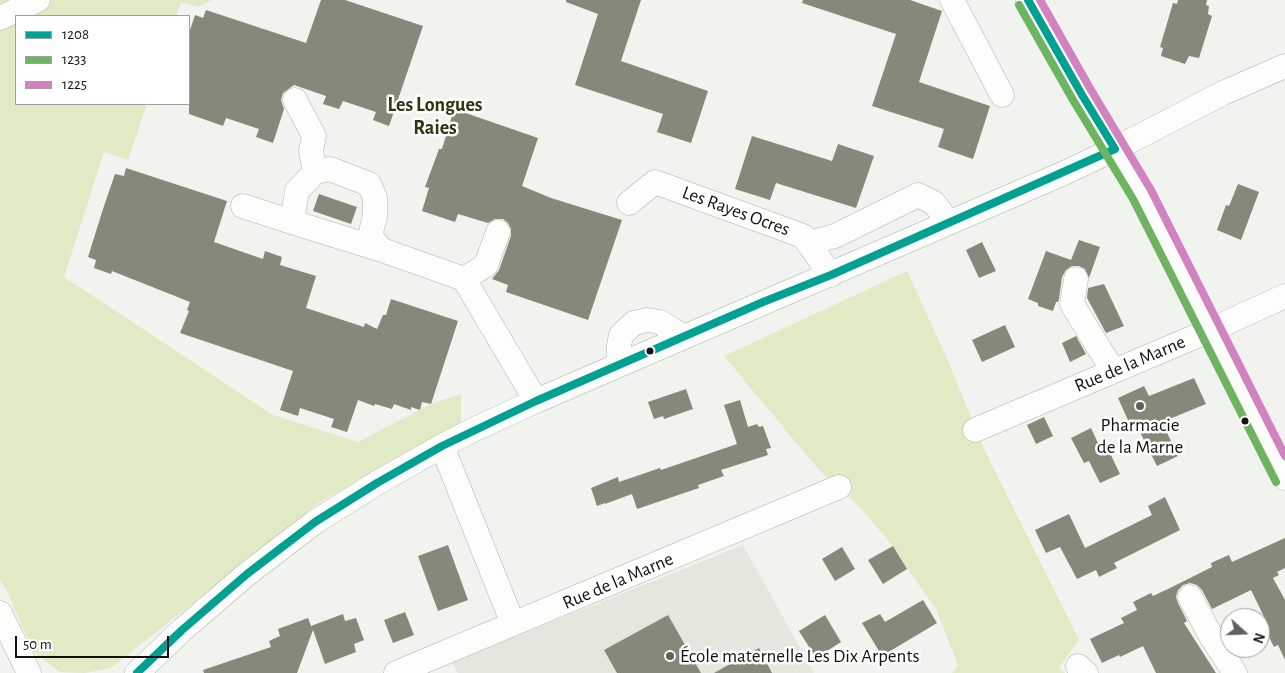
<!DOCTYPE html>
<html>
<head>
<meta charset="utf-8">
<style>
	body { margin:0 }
	#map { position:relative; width:1285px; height:673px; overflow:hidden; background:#f1f3ee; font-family:"Alegreya Sans",sans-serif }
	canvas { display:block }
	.legend { position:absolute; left:15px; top:15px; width:175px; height:90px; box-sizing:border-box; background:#fff; border:1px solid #a0a09f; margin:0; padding:6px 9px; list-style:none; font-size:15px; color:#121210 }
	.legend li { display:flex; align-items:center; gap:10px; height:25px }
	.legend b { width:25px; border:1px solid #a0a09f }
	.north { position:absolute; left:1220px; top:608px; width:50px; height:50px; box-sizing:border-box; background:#fff; border:1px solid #a0a09f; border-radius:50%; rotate:110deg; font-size:14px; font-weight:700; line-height:20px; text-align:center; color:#121210 }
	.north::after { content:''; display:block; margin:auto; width:18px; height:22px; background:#60615e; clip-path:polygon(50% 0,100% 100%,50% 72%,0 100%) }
	.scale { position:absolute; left:15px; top:636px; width:154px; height:22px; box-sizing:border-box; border:2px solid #121210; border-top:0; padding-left:6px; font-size:15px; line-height:18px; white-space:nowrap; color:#121210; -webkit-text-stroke:4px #fff; paint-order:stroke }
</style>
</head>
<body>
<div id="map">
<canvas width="1285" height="673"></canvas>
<ul class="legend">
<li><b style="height:6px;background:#00a092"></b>1208</li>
<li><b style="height:6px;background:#6cb45f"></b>1233</li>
<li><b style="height:6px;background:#d282be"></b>1225</li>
</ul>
<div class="north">N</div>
<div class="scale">50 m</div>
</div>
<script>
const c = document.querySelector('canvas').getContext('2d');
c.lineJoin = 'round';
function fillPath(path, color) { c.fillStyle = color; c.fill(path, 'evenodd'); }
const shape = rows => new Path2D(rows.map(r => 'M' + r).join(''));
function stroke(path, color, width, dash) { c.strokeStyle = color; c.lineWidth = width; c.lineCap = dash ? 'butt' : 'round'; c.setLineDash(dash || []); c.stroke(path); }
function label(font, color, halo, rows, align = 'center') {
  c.font = font + ' "Alegreya Sans",sans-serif'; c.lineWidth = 5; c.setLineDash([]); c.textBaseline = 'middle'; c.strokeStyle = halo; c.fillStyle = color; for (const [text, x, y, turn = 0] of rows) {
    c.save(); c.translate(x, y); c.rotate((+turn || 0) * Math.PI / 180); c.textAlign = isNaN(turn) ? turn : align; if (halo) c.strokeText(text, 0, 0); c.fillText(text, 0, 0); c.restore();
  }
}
const built = shape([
	[743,545,814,673,458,673,452,662]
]);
const green = shape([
	[0,0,212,0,198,7,181,2,176,16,16,16,16,104,147,104,128,160,104,152,64,277,273,415,358,442,431,404,461,394,461,423,320,502,111,668,85,673,60,672,34,653,6,589,0,580],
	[907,271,945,354,984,449,1079,640,1059,667,1065,673,952,673,958,665,935,607,907,569,893,546,858,505,819,470,724,356]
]);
const building = shape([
	[321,0,345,0,423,26,389,126,373,120,376,112,343,101,339,109,323,104,326,96,294,85,283,93,281,100,284,109,273,143,256,137,259,129,226,118,223,126,189,114,189,33,195,15,203,18,206,10,306,43],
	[566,0,641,0,621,61,708,91,691,143,657,132,663,114,575,85,598,14,566,2],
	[803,0,910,0,942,11,919,82,990,106,973,159,938,147,944,129,872,106,896,34,802,3],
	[1178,0,1207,0,1206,5,1209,6,1208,14,1212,16,1199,58,1189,56,1185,64,1161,56,1163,48,1160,47,1173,3,1177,4],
	[454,109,538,138,522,186,551,198,622,220,588,320,506,292,508,285,492,279,499,270,511,236,511,229,508,223,503,219,495,219,488,223,458,214,455,222,422,211,429,188,425,187,439,149,442,149],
	[752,136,832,161,838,144,874,156,856,208,776,183,770,200,735,189],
	[126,168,227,201,214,242,263,259,265,251,282,257,280,265,316,276,306,308,364,327,365,323,377,329,383,315,386,315,391,299,458,321,431,404,422,402,420,410,411,407,411,410,394,404,392,409,375,404,374,406,358,400,347,432,331,427,334,419,300,408,298,416,280,410,293,371,180,333,189,311,187,310,190,302,112,271,111,274,94,268,96,260,88,257,104,206,115,174,124,176],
	[1238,184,1259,192,1241,240,1217,230,1226,205,1229,206],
	[319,194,357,207,351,224,313,211],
	[1079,240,1100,247,1089,278,1085,269,1079,266,1072,266,1066,270,1062,277,1059,299,1058,302,1056,302,1053,311,1038,306,1038,303,1028,299,1046,251,1071,260],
	[982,242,996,271,979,278,966,250],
	[1104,284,1124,326,1106,333,1087,298,1088,288],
	[1005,325,1015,347,982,362,972,340],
	[1076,336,1086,354,1070,362,1062,343],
	[1194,378,1206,404,1162,422,1178,456,1157,466,1137,426,1132,429,1118,398,1144,386,1149,396],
	[686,389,693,409,664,419,663,416,654,419,648,402],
	[740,400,748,427,757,424,759,427,763,426,771,448,766,449,768,455,721,470,724,476,698,485,699,488,637,509,632,494,605,504,605,503,597,506,591,488,618,477,619,482,660,468,661,470,737,444,724,405],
	[1044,417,1053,436,1036,444,1027,425],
	[1091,428,1103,454,1109,451,1120,474,1100,483,1089,461,1084,463,1071,438],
	[1165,497,1180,530,1114,563,1117,568,1099,577,1096,570,1077,579,1060,547,1046,553,1035,530,1069,514,1085,548,1152,515,1148,506],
	[1285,538,1285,568,1277,572,1279,575,1273,578,1285,600,1285,660,1278,645,1274,647,1265,629,1269,627,1251,590,1212,609,1202,590,1197,585,1190,583,1183,585,1178,590,1176,597,1178,603,1187,621,1184,623,1216,673,1156,673,1143,646,1120,657,1119,655,1102,663,1090,639,1124,623,1121,618,1137,610,1133,602,1151,593,1153,596,1170,588,1212,567,1211,563,1229,555,1232,562],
	[448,545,468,600,438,611,418,556],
	[893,546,907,569,883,584,868,560],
	[842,547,855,569,835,581,822,559],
	[923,600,937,623,882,656,862,623,880,614,885,622],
	[405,612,414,635,393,643,384,620],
	[343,614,345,621,356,618,364,640,354,644,356,652,325,664,313,630,297,673,204,673,203,670,271,647,269,641,280,636,278,629,308,618,311,626],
	[668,615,701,673,617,673,604,650],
	[825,615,841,642,816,658,799,631],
	[759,648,772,673,714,673]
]);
const minor = shape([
	[952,0,1002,95],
	[1028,0,1082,95,1142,194,1285,478],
	[0,18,38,0],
	[295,100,314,136,311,151,315,172],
	[629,203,655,182,803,236,831,275],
	[243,206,292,222],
	[809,243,835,236,918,195,934,203,949,223],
	[382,250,292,222,297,191,315,172,330,169,369,184,375,198,375,216,370,236,382,250,464,279,536,401],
	[464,279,486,265,498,232],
	[1076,279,1072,304,1113,371],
	[618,365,619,346,621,335,634,323,647,320,660,322,684,337],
	[975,430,1211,330,1285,296],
	[442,446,513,624],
	[1190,597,1212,638,1235,673],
	[0,613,29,673],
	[1078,666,1086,673],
	[137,673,182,630,247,574,315,522,377,483,442,446,475,429,536,401,1062,174,1115,149,1223,93,1285,66],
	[396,673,839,487]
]);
const bus1 = shape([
	[1028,0,1082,95,1115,149],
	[137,673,182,630,247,574,315,522,377,483,442,446,536,401,763,302,831,275,1115,149]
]);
const bus2 = shape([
	[1019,5,1073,100,1133,199,1276,482]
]);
const bus3 = shape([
	[1040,0,1091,90,1151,190,1285,456]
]);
const markers = [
	[650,351,4.5,"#121210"],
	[1140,406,5,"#60615e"],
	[1245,421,4.5,"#121210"],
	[670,656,5,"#60615e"]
];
const streetNames = [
	["Les Rayes Ocres",736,211,20],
	["Rue de la Marne",1130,364,-23],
	["Rue de la Marne",618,581,-23]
];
const poiNames = [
	["Pharmacie",1140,425],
	["de la Marne",1140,447],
	["École maternelle Les Dix Arpents",680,656,"left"]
];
const neighbourhoodNames = [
	["Les Longues",435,105],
	["Raies",435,128]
];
fillPath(built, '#e4e7dd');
fillPath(green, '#e0eac4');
fillPath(building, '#868979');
stroke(minor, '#b0b2ae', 25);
stroke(minor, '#fdfdfc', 24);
stroke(bus1, '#00a092', 8);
stroke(bus2, '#6cb45f', 8);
stroke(bus3, '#d282be', 8);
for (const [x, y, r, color] of markers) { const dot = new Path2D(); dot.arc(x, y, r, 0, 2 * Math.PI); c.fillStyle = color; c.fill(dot); stroke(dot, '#fff', 2); }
label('19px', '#121210', '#fff', streetNames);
label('19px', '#121210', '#fff', poiNames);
label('bold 20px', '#2e360f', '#fff', neighbourhoodNames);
</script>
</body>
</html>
